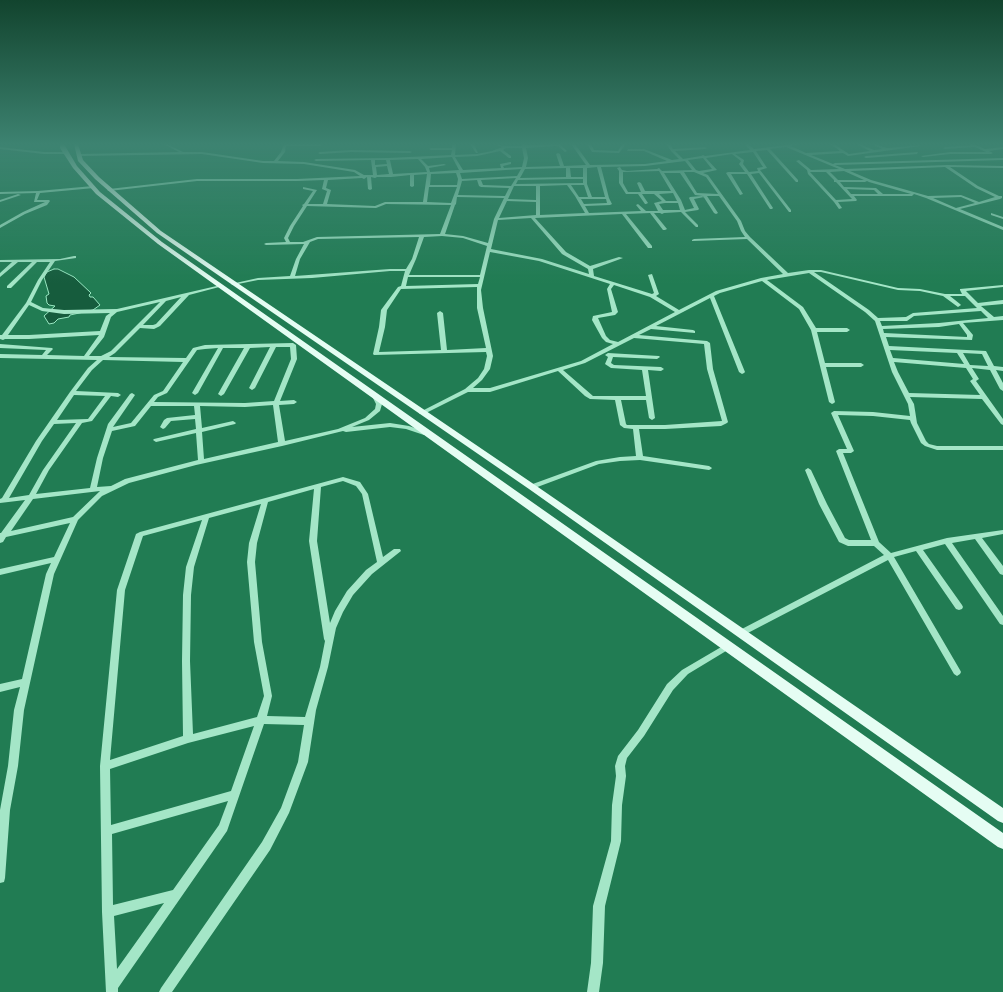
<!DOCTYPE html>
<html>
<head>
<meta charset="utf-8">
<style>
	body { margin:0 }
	canvas { display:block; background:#217c53 }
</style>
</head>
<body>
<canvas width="1003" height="992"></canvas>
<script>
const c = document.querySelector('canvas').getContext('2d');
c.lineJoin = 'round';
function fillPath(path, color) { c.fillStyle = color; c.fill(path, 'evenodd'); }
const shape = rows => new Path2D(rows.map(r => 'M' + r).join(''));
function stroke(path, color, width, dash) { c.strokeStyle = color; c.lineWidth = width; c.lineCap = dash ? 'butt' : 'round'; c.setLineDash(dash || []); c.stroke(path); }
const water = shape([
	[54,269,58,269,74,277,91,293,89,295,90,297,93,297,100,305,93,310,70,315,69,317,58,319,54,323,49,324,44,316,55,306,49,305,47,303,46,296,49,294,44,277,47,272,54,269]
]);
const minor = shape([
	[163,144,167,144,183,152,202,152,263,161,274,161,281,152,284,144,321,144,322,146,286,146,285,152,278,161,304,162,355,170,364,175,373,175,371,160,316,161,314,160,316,159,388,158,451,155,452,150,431,150,429,149,431,148,452,148,452,144,456,144,455,155,477,154,492,151,502,147,493,144,506,146,522,146,521,144,525,144,525,145,566,144,561,145,567,151,565,152,558,146,526,148,528,158,526,167,560,166,556,154,558,153,560,154,564,166,586,165,571,144,575,144,590,165,645,164,667,161,644,151,627,151,628,149,644,149,672,160,679,159,671,151,666,144,670,144,673,149,705,147,707,148,705,149,675,151,683,159,701,156,703,155,705,156,750,150,744,144,748,144,754,149,793,144,802,144,791,146,806,153,840,151,830,144,834,144,849,154,870,151,856,144,860,144,874,150,882,149,871,144,876,144,887,148,919,145,921,146,848,156,843,153,811,155,833,164,835,163,1003,158,1003,160,835,165,845,169,947,165,1003,166,1003,168,950,167,978,186,999,196,1002,196,1002,198,1000,199,960,209,1003,227,1003,230,926,198,914,194,912,196,854,196,857,200,856,201,838,202,842,208,839,209,834,202,808,174,807,170,796,161,799,160,811,170,839,169,786,147,770,149,798,180,798,182,796,182,767,150,756,151,767,168,760,170,791,210,791,212,789,212,759,173,751,174,773,208,772,209,770,209,747,174,731,174,743,194,740,195,726,173,728,172,745,172,739,164,741,161,732,154,706,158,717,170,703,173,708,175,741,221,745,231,750,237,788,273,809,270,821,270,898,288,920,289,945,294,962,294,960,290,960,289,1003,285,1003,287,966,291,978,303,1003,300,1003,304,981,306,994,317,1003,316,1003,320,963,323,973,335,972,340,886,337,889,346,986,351,994,366,1003,367,1003,371,996,370,1003,383,1003,391,1000,389,990,370,972,368,979,379,976,381,1003,419,1003,425,1001,424,982,399,910,397,914,404,917,423,926,441,929,444,937,446,1003,446,1003,450,937,450,925,446,921,443,911,423,910,420,873,416,838,415,854,451,851,453,843,453,879,542,891,553,947,538,1003,530,1003,534,982,538,1003,566,1003,575,1000,574,975,539,952,543,1003,616,1003,625,1000,624,945,544,923,550,962,605,963,607,962,609,959,610,956,609,916,551,894,557,960,670,961,672,960,674,957,676,954,674,888,560,744,635,741,636,738,635,737,633,738,631,884,555,874,546,848,546,839,542,819,504,805,470,808,468,811,470,827,504,845,538,849,540,871,540,836,451,839,449,847,449,831,413,834,411,873,412,910,416,908,404,892,372,875,321,865,312,809,273,767,280,803,307,816,328,847,328,850,330,847,332,817,332,825,363,861,363,864,365,861,367,826,367,835,402,834,403,832,404,829,402,811,330,799,309,762,281,720,293,714,296,745,372,744,373,742,374,739,372,710,298,656,326,693,330,695,331,695,333,651,329,639,335,707,341,710,343,713,369,728,422,727,423,721,426,665,429,639,429,643,456,709,466,712,468,711,469,709,470,640,460,620,461,599,464,532,489,530,489,529,487,530,485,596,461,620,457,636,456,633,429,624,428,620,425,615,400,590,399,585,396,558,371,490,392,468,392,424,414,420,414,419,413,420,412,465,389,478,378,484,369,487,356,486,352,374,355,373,354,379,327,381,310,398,287,401,286,405,271,390,271,312,278,258,280,233,285,231,284,258,278,290,276,296,259,304,244,266,245,264,244,266,243,286,242,284,238,290,226,303,206,302,205,304,204,313,191,303,189,303,187,317,190,308,204,323,204,327,191,322,189,324,180,297,181,197,181,109,191,107,190,109,189,197,179,297,179,360,176,354,172,304,164,263,163,202,154,79,156,77,155,79,154,179,152,163,144],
	[506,148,522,148,524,158,522,167,504,168,503,166,511,164,511,162,510,162,500,164,501,168,463,170,455,157,477,156,500,151,509,158,511,158,511,156,503,150,506,148],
	[753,152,763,167,757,168,758,171,749,172,743,164,744,160,735,154,753,152],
	[452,157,459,170,430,172,429,168,446,165,444,164,428,166,421,159,452,157],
	[703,158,712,169,699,171,696,170,688,160,703,158],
	[418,159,425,167,427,172,393,174,390,160,418,159],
	[375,160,386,160,387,164,375,165,375,160],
	[685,161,692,170,662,171,659,168,657,169,627,171,622,170,620,167,617,168,619,171,619,183,626,194,638,194,645,204,646,204,648,203,642,194,654,194,662,201,654,203,658,211,646,211,638,204,636,205,641,211,589,213,585,206,610,205,612,204,609,198,601,167,645,166,685,161],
	[387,166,389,174,377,175,376,167,387,166],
	[597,167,605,197,592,197,587,184,587,168,597,167],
	[945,167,976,188,995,197,979,202,961,195,928,196,871,180,850,171,945,167],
	[566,168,566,177,520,178,525,169,566,168],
	[570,168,583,168,583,177,571,177,570,168],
	[521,169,517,176,462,179,460,173,521,169],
	[659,171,671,191,645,191,641,183,639,182,637,183,641,192,628,192,623,183,623,172,659,171],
	[844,171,864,180,838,180,830,172,844,171],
	[684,172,694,172,706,177,718,194,697,193,684,172],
	[810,172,826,172,834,180,834,182,836,182,852,199,836,200,810,172],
	[456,173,458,179,457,185,430,185,431,174,456,173],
	[664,173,680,173,695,195,703,196,714,213,716,214,718,213,707,196,719,196,737,221,741,231,745,237,694,239,692,240,692,241,747,239,783,274,761,278,716,291,679,310,656,296,659,294,652,274,648,275,654,293,652,294,594,276,593,269,623,258,619,257,590,266,566,252,535,218,622,214,648,248,652,248,652,246,626,214,650,213,663,230,665,230,667,229,654,213,660,213,662,214,664,213,681,212,696,227,698,227,698,225,685,212,698,210,699,209,694,199,704,197,702,196,690,197,689,198,694,208,685,210,681,200,664,173],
	[427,174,423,202,385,202,375,206,327,204,331,190,326,188,328,180,362,178,364,179,367,177,368,189,370,190,372,189,371,177,375,178,377,177,391,177,410,175,410,186,412,187,414,186,414,175,427,174],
	[516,178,511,186,483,185,481,180,516,178],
	[567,179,583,179,583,183,516,184,518,180,567,179],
	[477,180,479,186,481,187,509,188,505,196,458,195,462,181,477,180],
	[867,181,869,182,911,194,883,194,876,188,844,187,840,182,865,182,867,181],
	[567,185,575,196,585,213,540,215,540,186,567,185],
	[571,185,584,185,588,197,579,197,571,185],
	[514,186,536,186,536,200,508,199,514,186],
	[429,187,457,187,451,203,427,202,429,187],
	[847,189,874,190,878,194,851,194,847,189],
	[673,193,677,201,666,201,659,194,673,193],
	[457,197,504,198,494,219,488,243,463,236,445,234,455,205,456,204,457,197],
	[961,197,975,203,956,208,933,198,961,197],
	[581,199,606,199,607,203,584,204,581,199],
	[507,201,536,202,536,215,499,218,507,201],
	[665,203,678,203,680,210,663,210,659,204,665,203],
	[386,204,451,205,440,234,317,237,303,242,290,242,288,238,294,226,307,206,376,208,386,204],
	[531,218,562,254,588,269,589,274,542,259,491,249,498,220,531,218],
	[442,236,463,238,487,246,480,275,409,275,416,259,424,237,442,236],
	[419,237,412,259,406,269,390,269,295,276,300,259,310,242,318,239,419,237],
	[490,252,539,261,610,284,607,289,612,312,593,316,592,320,602,338,606,342,613,344,581,361,490,388,473,388,482,380,490,369,493,356,483,308,481,290,490,252],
	[814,272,821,272,898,290,920,291,943,296,958,307,961,305,960,304,950,296,965,296,977,308,913,313,906,317,878,318,869,310,814,272],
	[408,277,480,277,478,284,406,286,408,277],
	[614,285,650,297,675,312,618,342,610,340,606,336,598,318,615,315,618,312,611,289,614,285],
	[477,287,477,308,486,348,447,350,443,313,440,311,437,313,441,350,379,352,385,327,387,310,401,289,477,287],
	[981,311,988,318,939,323,882,326,880,321,907,321,914,316,981,311],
	[959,324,967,335,967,337,884,333,883,329,939,327,959,324],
	[634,338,704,344,707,369,722,421,665,425,627,425,626,424,621,400,646,400,649,418,652,420,655,418,648,370,661,371,664,369,661,367,614,365,611,363,613,357,657,359,660,357,659,356,608,353,605,355,608,357,605,364,611,368,642,370,646,396,593,396,563,370,585,363,634,338],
	[890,350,957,353,964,364,893,358,890,350],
	[963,353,982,354,988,366,970,365,963,353],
	[894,362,966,368,973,379,970,381,980,395,909,393,898,372,894,362],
	[470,144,474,144,478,153,476,153,470,144],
	[587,144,591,144,594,150,618,151,622,144,626,144,619,153,592,152,587,144],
	[969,144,974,144,985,149,1003,147,1003,149,989,151,993,153,991,154,950,154,923,157,921,156,950,152,986,152,975,147,945,149,943,148,945,147,971,145,969,144],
	[0,147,44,152,66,152,68,153,66,154,44,154,0,149,0,147],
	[351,150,410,151,412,152,410,153,351,152,320,154,318,153,320,152,351,150],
	[918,152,917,154,866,158,864,157,866,156,918,152],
	[93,186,94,186,94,188,40,193,37,200,49,200,50,201,47,205,25,214,0,228,0,225,23,212,45,202,34,202,36,193,0,194,0,192,38,191,93,186],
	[18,194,21,195,0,202,0,200,18,194],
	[991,213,1003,217,1003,219,991,215,991,213],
	[74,256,76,256,76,258,55,261,42,280,31,302,43,308,64,310,117,309,221,285,223,286,189,295,160,326,154,329,140,328,115,353,109,357,186,358,193,348,205,345,293,343,296,345,297,359,280,401,294,400,297,402,294,404,279,405,285,441,338,429,365,418,375,409,376,404,372,396,375,394,377,395,382,404,380,411,369,420,352,427,390,423,409,426,426,432,427,433,424,435,406,429,390,427,346,432,343,431,282,446,196,465,129,483,102,496,78,520,54,574,24,710,18,766,10,810,5,878,4,882,0,883,0,810,8,766,14,710,20,687,0,692,0,684,22,679,46,574,51,563,0,575,0,569,54,557,70,523,6,537,3,542,0,543,0,533,1,533,25,500,0,503,0,499,2,498,36,441,70,392,88,368,97,360,0,358,0,354,42,355,46,350,0,348,0,344,52,348,53,349,47,355,84,356,99,335,29,339,5,339,3,340,0,339,0,335,2,335,26,303,38,280,50,262,37,262,11,288,7,288,7,286,32,262,18,262,0,277,0,273,12,262,0,262,0,260,60,259,74,256],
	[181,297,156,324,153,325,143,325,166,301,181,297],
	[160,302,111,351,101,356,89,356,104,337,111,317,117,312,160,302],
	[29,305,42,311,64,314,110,313,106,316,100,331,29,335,8,335,29,305],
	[270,347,249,388,252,390,255,388,276,347,290,347,291,359,274,401,245,403,154,402,158,397,167,393,197,350,205,349,218,348,192,393,195,395,198,393,223,348,244,348,218,394,221,396,224,394,250,348,270,347],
	[103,360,183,362,163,391,154,395,131,423,113,427,135,395,132,393,130,394,108,424,97,458,90,488,36,494,49,470,82,423,92,421,111,396,118,397,121,395,118,393,76,391,92,370,103,360],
	[74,395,105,396,88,419,57,420,74,395],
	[273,405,278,442,204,459,202,432,235,424,236,423,233,421,202,428,200,406,245,407,273,405],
	[151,406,194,406,195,415,167,418,164,420,160,427,163,429,165,428,171,421,195,419,196,429,154,439,153,440,156,442,196,433,198,460,125,479,111,486,97,487,103,458,112,431,135,426,151,406],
	[76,423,43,470,29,495,9,498,42,441,54,424,76,423],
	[100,491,73,517,11,531,33,499,100,491],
	[343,477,360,482,368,494,383,557,394,549,400,549,401,551,372,574,353,595,343,612,336,628,328,667,316,710,308,762,289,813,270,850,172,992,159,992,161,988,262,842,281,808,298,762,304,725,264,724,227,831,118,988,118,992,106,992,102,912,100,766,117,590,136,534,140,532,343,477],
	[343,481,356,486,362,494,377,562,366,570,347,591,335,611,330,623,317,541,321,487,343,481],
	[314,489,309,541,324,639,325,641,320,667,305,717,267,716,272,696,262,642,255,562,257,543,268,502,314,489],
	[261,504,249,543,247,562,254,642,264,696,257,717,193,734,190,661,191,595,194,567,209,518,261,504],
	[202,520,186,567,183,595,182,661,183,736,110,760,125,590,143,536,202,520],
	[254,726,231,791,111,825,110,769,188,743,254,726],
	[228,801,219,825,173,890,113,905,112,834,228,801],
	[164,903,117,969,114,916,164,903],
	[728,643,731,644,732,646,731,648,688,674,673,690,644,736,627,758,625,766,626,776,622,805,621,841,605,906,603,963,599,992,587,992,591,963,593,906,611,841,612,805,616,776,615,766,618,756,638,730,667,684,682,670,728,643]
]);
const major = shape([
	[60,144,64,144,77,166,100,192,162,242,1003,833,1003,849,998,847,158,244,96,194,73,168,60,148,60,144],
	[74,144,78,144,83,160,99,177,161,231,535,485,1003,808,1003,823,998,821,529,489,157,233,95,179,78,161,74,144]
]);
fillPath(water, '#165c3d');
stroke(water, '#98e7c1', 1);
fillPath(minor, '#a4e6c7');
fillPath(major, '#e5fdf3');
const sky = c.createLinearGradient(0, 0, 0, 283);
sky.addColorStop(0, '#12442e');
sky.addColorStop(0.51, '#3d8371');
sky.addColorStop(1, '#3d837100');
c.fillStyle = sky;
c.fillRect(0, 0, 1003, 283);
</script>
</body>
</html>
